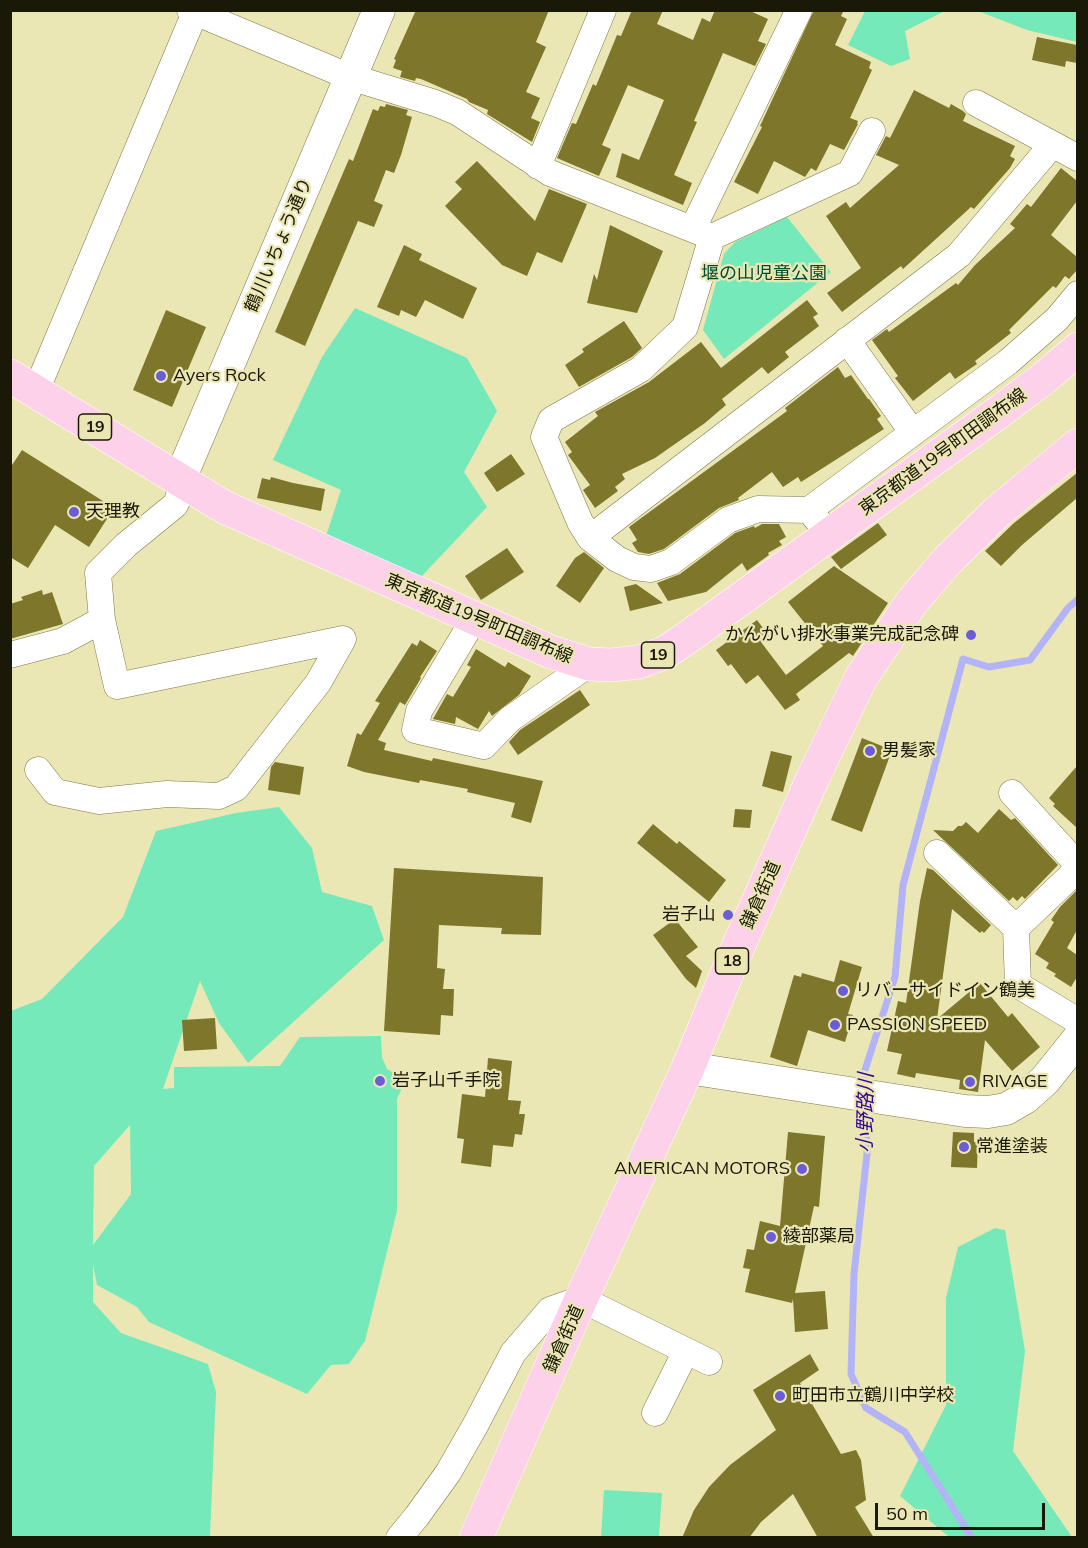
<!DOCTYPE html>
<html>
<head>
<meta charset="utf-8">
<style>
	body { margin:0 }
	#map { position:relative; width:1088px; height:1548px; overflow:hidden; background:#ebe7b5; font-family:Mulish,sans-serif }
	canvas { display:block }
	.frame { position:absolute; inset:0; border:12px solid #1a1806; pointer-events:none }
	.scale { position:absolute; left:875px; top:1503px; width:170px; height:27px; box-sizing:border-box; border:3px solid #1a1806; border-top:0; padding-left:8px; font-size:18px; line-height:21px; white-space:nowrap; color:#1a1806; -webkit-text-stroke:4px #ebe7b5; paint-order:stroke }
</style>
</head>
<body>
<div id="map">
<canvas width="1088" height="1548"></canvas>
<div class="frame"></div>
<div class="scale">50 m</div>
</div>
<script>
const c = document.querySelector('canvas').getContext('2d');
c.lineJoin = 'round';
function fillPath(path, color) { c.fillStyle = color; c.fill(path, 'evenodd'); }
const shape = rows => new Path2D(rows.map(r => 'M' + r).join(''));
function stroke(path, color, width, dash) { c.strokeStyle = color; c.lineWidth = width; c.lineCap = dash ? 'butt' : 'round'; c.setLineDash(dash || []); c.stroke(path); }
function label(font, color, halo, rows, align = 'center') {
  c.font = font + ' Mulish,"Noto Sans JP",sans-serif'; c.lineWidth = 4.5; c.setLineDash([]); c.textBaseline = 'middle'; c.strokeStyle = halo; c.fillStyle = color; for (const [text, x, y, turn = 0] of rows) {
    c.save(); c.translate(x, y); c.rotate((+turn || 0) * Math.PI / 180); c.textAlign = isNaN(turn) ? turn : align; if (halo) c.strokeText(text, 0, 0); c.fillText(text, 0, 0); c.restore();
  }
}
const green = shape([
	[865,11,865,10,945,11,905,31,910,59,891,66,848,45],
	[978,11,1077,11,1077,42,1027,30],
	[787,217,831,272,724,359,703,330,724,254,735,242],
	[355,308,467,358,497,411,464,472,487,507,420,578,326,536,341,490,273,460,322,357],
	[279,807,312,848,322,892,372,906,384,940,248,1063,219,1023,200,981,163,1089,174,1088,174,1067,280,1066,300,1037,381,1036,382,1057,387,1069,406,1080,397,1099,397,1211,365,1341,349,1364,331,1365,307,1394,149,1322,137,1307,97,1285,93,1264,93,1302,121,1333,208,1364,216,1392,210,1537,11,1538,11,1011,42,999,123,917,156,831,236,813],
	[130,1125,131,1194,93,1245,94,1166],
	[995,1228,1005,1230,1025,1351,1013,1451,1072,1537,949,1537,900,1496,946,1405,946,1298,958,1247],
	[604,1490,662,1493,659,1537,601,1537]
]);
const stream = shape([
	[864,1088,864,1073,895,977,903,885,963,659,989,667,1030,660,1068,608,1078,599],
	[865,1102,867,1154,854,1274,851,1374,866,1408,905,1432,972,1538]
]);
const building = shape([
	[416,10,549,10,536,42,546,47,526,92,540,98,531,118,540,122,532,142,487,114,488,110,469,102,467,99,421,79,416,78,415,81,400,77,402,71,393,68,396,60,394,59],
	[632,10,663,10,657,24,693,40,702,18,710,22,715,10,748,10,768,19,758,41,766,44,755,66,723,53,694,121,697,122,674,175,692,183,683,205,616,177,622,153,639,160,664,100,628,85,602,145,611,149,599,176,557,158,572,123,576,124,593,84,596,86,617,35,621,36],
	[814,10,844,10,841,16,847,19,835,45,871,62,869,68,872,70,850,118,858,121,857,124,858,124,844,150,830,144,816,171,811,168,805,177,774,161,758,194,734,182,762,127,760,126],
	[1037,37,1077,45,1077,63,1066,61,1065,67,1032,60],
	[914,90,949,108,951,104,963,111,966,114,963,121,1015,146,1010,156,1015,159,1010,168,974,209,971,207,903,269,901,266,842,312,827,293,861,268,826,216,846,202,850,208,899,165,876,155,886,136,890,138],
	[386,104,408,110,406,115,412,117,401,155,394,173,386,170,374,201,383,205,374,227,358,221,305,346,275,332,349,159,353,161,373,109,378,111,380,106,385,107],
	[477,161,535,221,549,189,587,204,562,263,537,252,527,276,502,265,445,206,462,189,455,182],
	[1061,168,1077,181,1077,201,1051,235,1077,257,1077,270,1069,279,1065,276,1056,288,1053,286,1009,330,1011,333,975,361,977,364,955,379,950,372,913,401,895,378,898,376,872,340,887,329,889,332,956,283,958,285,975,265,1015,228,1010,224,1027,204,1031,207],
	[610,225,663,251,637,313,587,303,594,274,597,280],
	[404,245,422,254,419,260,477,288,463,319,425,300,416,317,401,310,399,316,377,307],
	[807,300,818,314,813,317,819,326,785,352,789,357,768,374,762,367,722,399,726,405,705,423,655,458,622,474,625,479,615,487,618,491,595,508,583,490,590,485,568,455,572,452,565,442,598,416,595,412,649,382,701,342,721,368],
	[166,310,206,327,172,407,133,390],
	[624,321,642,348,632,357,579,387,565,365,584,352,582,349],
	[838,367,845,378,851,375,868,399,869,399,881,416,877,419,884,429,801,482,798,477,783,487,772,472,738,498,739,500,719,508,664,549,649,554,638,552,632,543,637,540,629,527,787,411,785,408],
	[22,450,114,508,89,547,55,525,28,568,10,557,10,468],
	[511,454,525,474,497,492,484,473],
	[1077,473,1077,498,1022,545,1001,566,985,551,1014,523],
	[271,477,293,483,325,489,321,511,257,498,262,478,270,480],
	[878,523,887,535,841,569,831,557],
	[762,524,779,524,786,537,779,541,782,545,768,553,769,555,747,571,742,563,706,592,668,601,657,583,680,574,735,533,754,526,755,528],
	[507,548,524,572,481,600,465,576],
	[584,552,604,568,580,603,556,586,575,558],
	[834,566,888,603,853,656,849,653,796,694,800,700,785,710,758,675,746,684,731,664,728,666,716,650,757,620,769,636,761,642,786,675,823,646,788,602],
	[636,584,663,603,630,611,624,587],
	[42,590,43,595,52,592,63,624,10,639,10,604,23,600,21,597],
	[420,640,437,651,420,677,421,678,405,705,400,702,378,740,386,743,384,750,432,761,433,758,543,781,531,823,511,817,515,803,467,792,468,789,420,780,419,783,364,772,347,766,357,733,361,735,380,703,375,701,412,643,417,646],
	[476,649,505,667,508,662,531,676,519,695,492,716,489,711,478,729,456,717,455,724,433,719,447,694,453,697,471,667,467,665],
	[580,690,590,705,518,755,509,742,520,730],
	[862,738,892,750,862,832,831,820],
	[771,751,792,756,783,792,762,786],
	[275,762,304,767,300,795,268,790,271,767],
	[1077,766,1077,828,1053,806,1055,804,1049,798],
	[735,809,752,810,750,828,733,827],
	[999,809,1011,820,1015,818,1058,865,1025,899,1022,896,1017,901,1013,897,1009,901,933,830,953,831,958,826,962,826,966,822,978,833],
	[653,824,677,844,679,841,726,880,709,902,637,843],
	[394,868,543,877,541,935,501,934,502,928,439,925,437,968,445,969,443,989,454,989,453,1016,441,1015,440,1035,384,1031],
	[927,868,933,870,991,925,984,933,982,931,980,933,952,909,937,1019,980,983,1008,1017,1012,1013,1040,1047,1012,1071,985,1040,978,1092,959,1089,960,1080,916,1073,915,1078,897,1074,902,1054,887,1051,898,1001,906,1003,920,901],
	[1077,890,1077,930,1067,948,1077,955,1077,977,1071,987,1054,976,1056,974,1046,968,1049,963,1035,954,1054,922,1051,920,1060,907],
	[675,919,698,947,686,956,702,971,696,988,686,979,653,935],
	[840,960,862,967,848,1014,853,1015,845,1042,808,1030,797,1066,770,1057,794,975,801,977,802,973,834,982],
	[215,1018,217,1049,184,1051,182,1020],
	[488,1058,512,1061,508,1100,521,1101,519,1114,525,1114,522,1135,515,1134,513,1147,493,1145,491,1167,461,1163,464,1139,457,1138,462,1094,485,1097],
	[788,1132,825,1136,819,1207,814,1206,795,1293,825,1291,828,1329,795,1332,793,1299,792,1303,745,1292,750,1269,743,1268,747,1249,754,1250,760,1221,780,1226],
	[953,1132,974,1133,974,1142,978,1142,977,1168,951,1167],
	[810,1354,819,1370,800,1383,841,1454,856,1450,861,1460,866,1500,855,1507,874,1538,818,1538,793,1494,761,1522,749,1538,682,1538,694,1510,709,1487,730,1465,776,1430,753,1390]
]);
const minor = shape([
	[190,10,350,77,435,103,457,112,550,173,712,237,850,173,872,131],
	[976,103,1078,158],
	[538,166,603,10],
	[693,228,799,10],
	[712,237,685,327,641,369,551,420,544,437,580,522,590,538,617,559,634,567,651,569,671,562,728,520,758,509,809,510,830,535],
	[847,340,913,433],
	[36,391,196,10],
	[809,510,1008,362,1057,319,1078,294],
	[590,538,959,255,1052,145],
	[474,619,419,711,415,730,484,746,510,719,589,664],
	[10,655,63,641,102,620,98,573,126,545,175,505,179,497,180,479],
	[38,770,55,792,99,801,167,794,219,796,236,788,318,683,343,639,117,686,102,620],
	[1012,793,1078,865],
	[937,853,1016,928,1018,985,1078,1021],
	[1016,928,1078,869],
	[655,1413,686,1351],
	[399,1538,417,1516,448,1473,476,1424,513,1353,550,1310,581,1299,709,1362]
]);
const tertiary = shape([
	[180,479,379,10],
	[688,1068,965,1111,988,1112,1006,1109,1025,1098,1045,1080,1078,1039]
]);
const primary = shape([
	[10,376,224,507,551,652,589,664,612,665,639,662,664,653,684,640,1003,409,1044,378,1078,349],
	[476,1538,581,1299,688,1068,735,954,812,780,861,678,912,602,947,561,997,512,1078,445]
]);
const markers = [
	[161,376,6,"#6b5dd7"],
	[74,512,6,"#6b5dd7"],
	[971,635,6,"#6b5dd7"],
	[870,751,6,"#6b5dd7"],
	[728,915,6,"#6b5dd7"],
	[843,991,6,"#6b5dd7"],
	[835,1025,6,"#6b5dd7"],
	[380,1081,6,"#6b5dd7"],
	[970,1082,6,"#6b5dd7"],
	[964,1147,6,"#6b5dd7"],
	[802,1169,6,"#6b5dd7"],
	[771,1237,6,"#6b5dd7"],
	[780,1396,6,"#6b5dd7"]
];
const shields = [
	[95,427,33],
	[658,655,33],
	[732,961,33]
];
const shieldNames = [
	["19",95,427],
	["19",658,655],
	["18",732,961]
];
const streetNames = [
	["鶴川いちょう通り",279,245,-67],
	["東京都道19号町田調布線",943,452,-36],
	["東京都道19号町田調布線",479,619,23],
	["鎌倉街道",761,895,-66],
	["鎌倉街道",564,1339,-66]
];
const parkNames = [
	["堰の山児童公園",764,274]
];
const poiNames = [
	["Ayers Rock",173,376],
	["天理教",86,512],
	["かんがい排水事業完成記念碑",959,635,"right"],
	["男髪家",882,751],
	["岩子山",716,915,"right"],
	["リバーサイドイン鶴美",855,991],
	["PASSION SPEED",847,1025],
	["岩子山千手院",392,1081],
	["RIVAGE",982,1082],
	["常進塗装",976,1147],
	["AMERICAN MOTORS",790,1169,"right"],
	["綾部薬局",783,1237],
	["町田市立鶴川中学校",792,1396]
];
const waterNames = [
	["小野路川",866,1113,-89]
];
fillPath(green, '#75e9b9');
stroke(stream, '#b3b3f7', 7);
fillPath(building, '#7d762b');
stroke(minor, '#7c784a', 27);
stroke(tertiary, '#7c784a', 33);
stroke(primary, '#fff', 34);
stroke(minor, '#fff', 26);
stroke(tertiary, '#fff', 32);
stroke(primary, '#fcd1e9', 33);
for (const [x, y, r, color] of markers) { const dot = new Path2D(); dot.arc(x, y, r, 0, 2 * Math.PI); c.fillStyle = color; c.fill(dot); stroke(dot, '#ebe7b5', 2); }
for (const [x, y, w] of shields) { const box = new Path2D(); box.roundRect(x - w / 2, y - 13, w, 26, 4.5); c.fillStyle = '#ebe7b5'; c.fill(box); stroke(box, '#1a1806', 1.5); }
label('bold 16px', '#1a1806', null, shieldNames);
label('18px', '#1a1806', '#ebe7b5', streetNames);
label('18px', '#024a33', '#ebe7b5', parkNames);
label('18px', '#1a1806', '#ebe7b5', poiNames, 'left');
label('italic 20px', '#350590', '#ebe7b5', waterNames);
</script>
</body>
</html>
